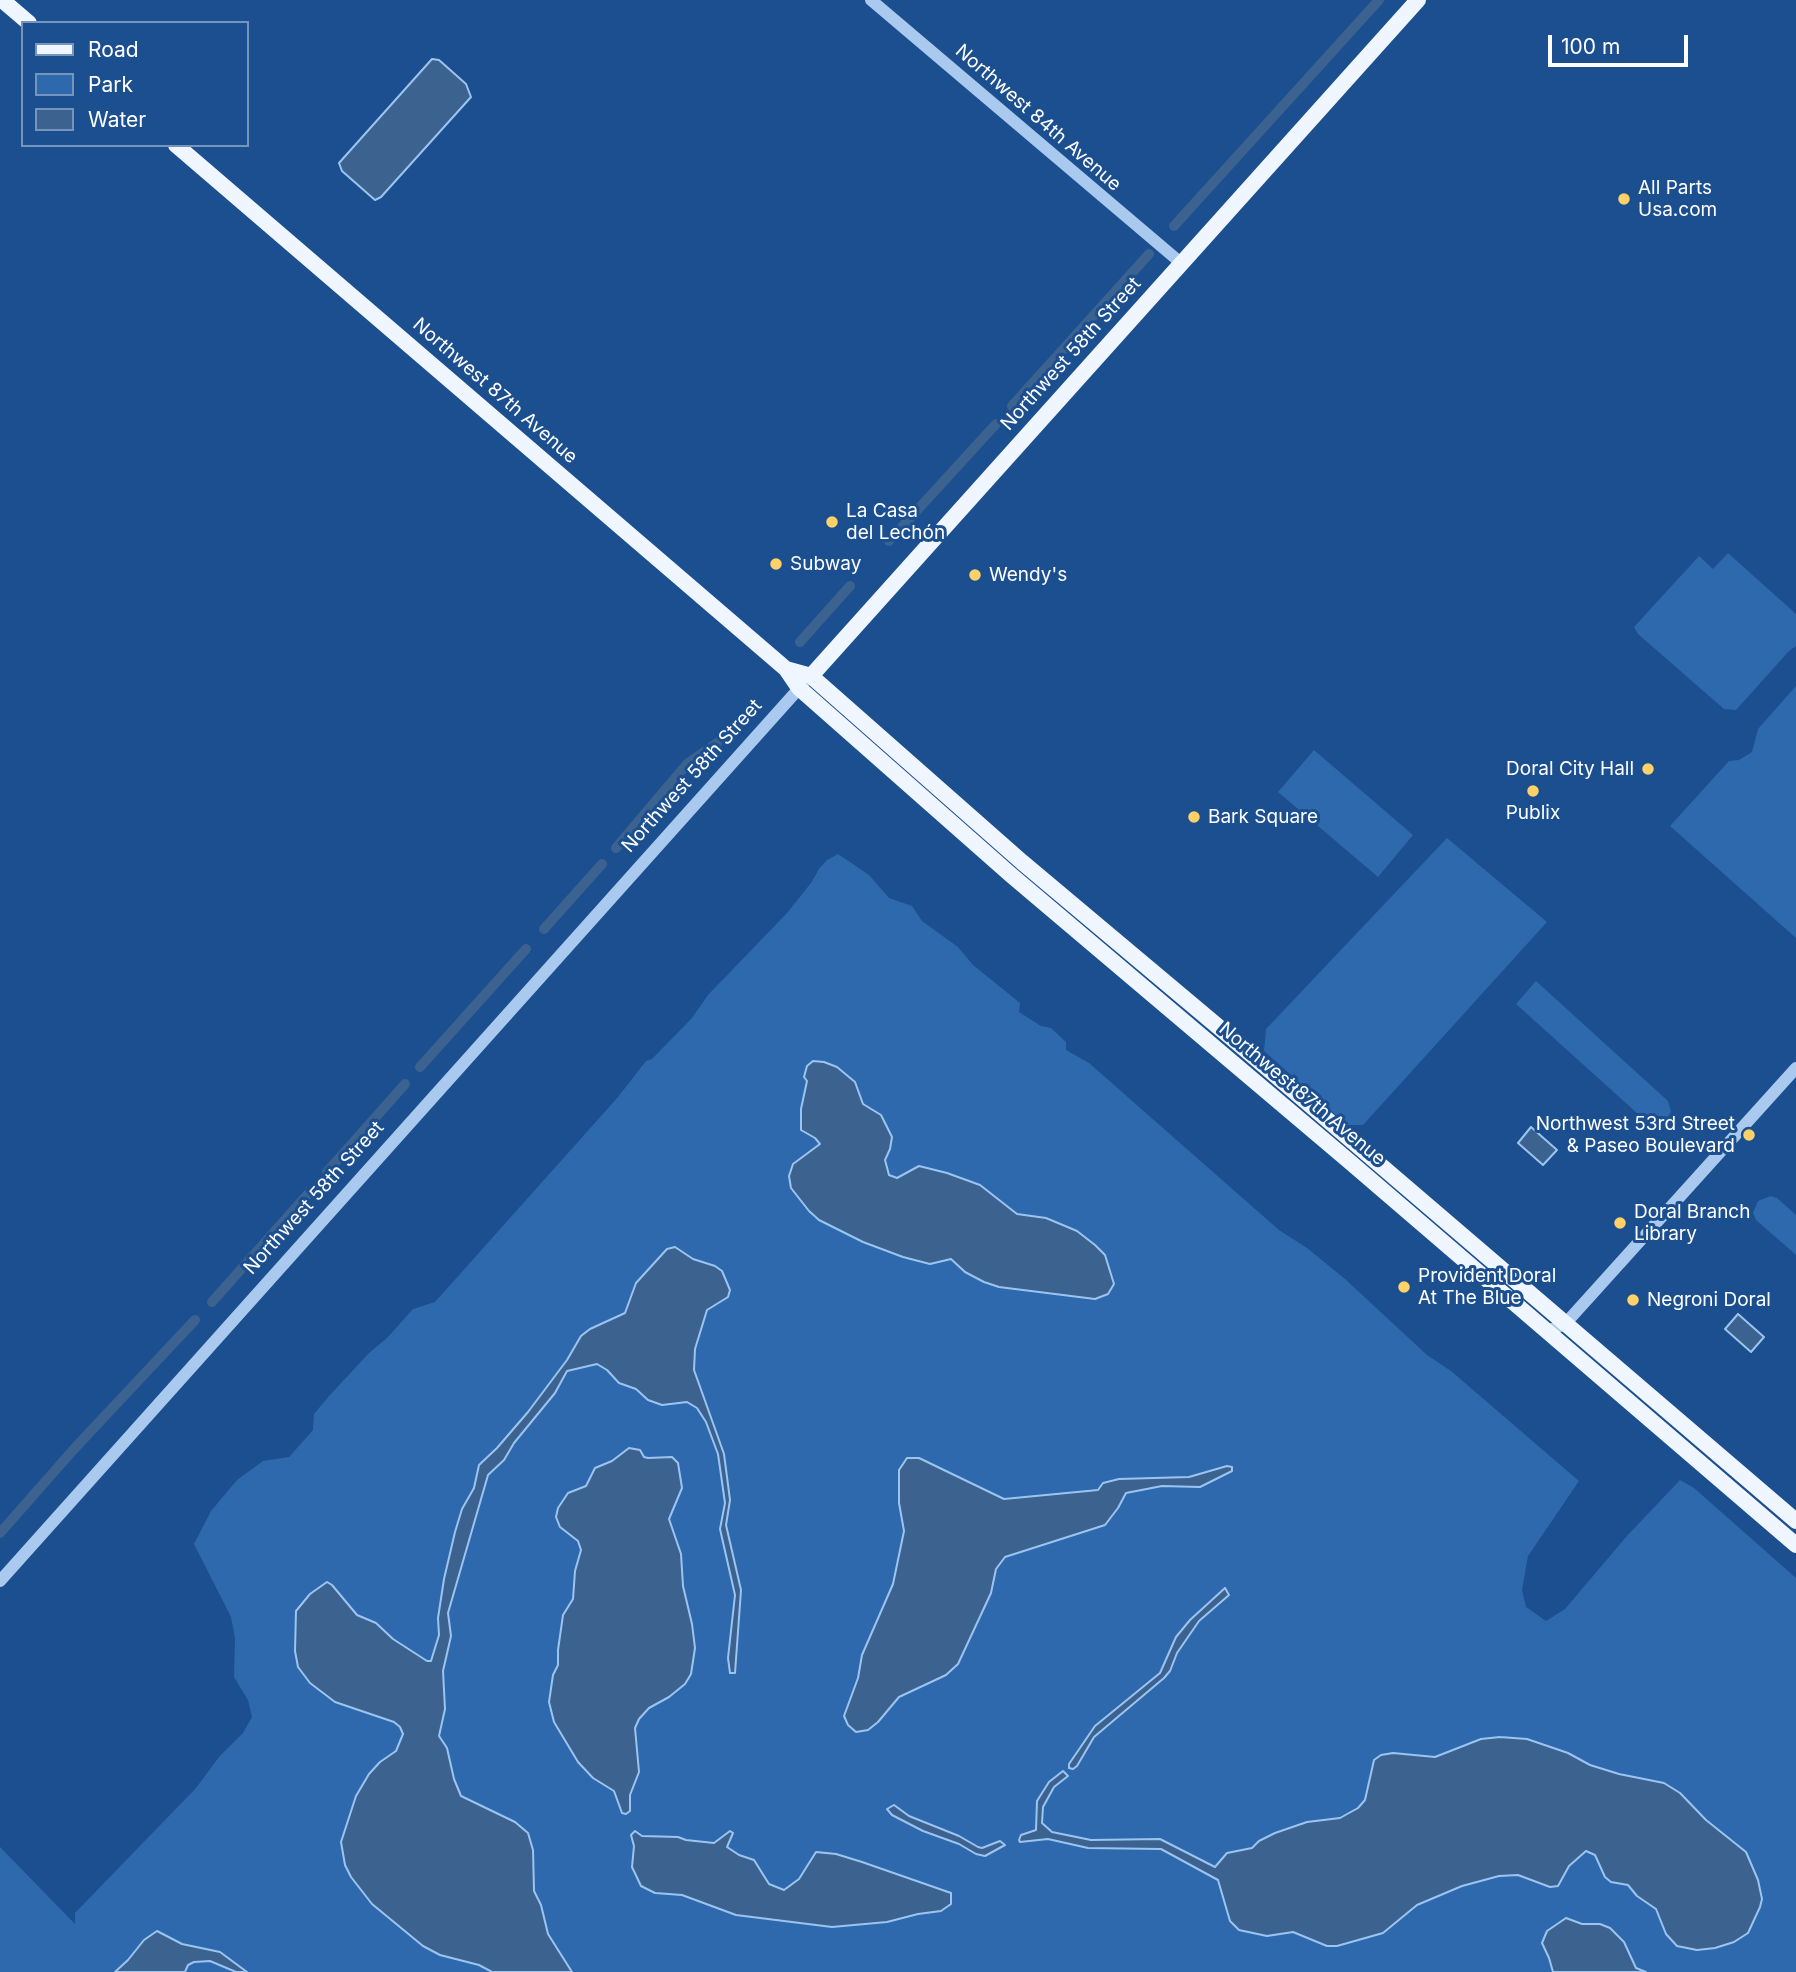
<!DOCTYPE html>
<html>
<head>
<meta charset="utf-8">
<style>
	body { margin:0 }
	#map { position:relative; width:1796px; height:1972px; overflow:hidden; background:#1b4f8f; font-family:Inter,sans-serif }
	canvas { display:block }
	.legend { position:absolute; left:21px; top:21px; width:228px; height:126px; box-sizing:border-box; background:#1b4f8f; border:2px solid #7695bc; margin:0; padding:9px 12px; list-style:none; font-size:21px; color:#fff }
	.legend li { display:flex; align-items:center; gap:14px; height:35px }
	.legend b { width:35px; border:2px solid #7695bc }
	.scale { position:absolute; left:1548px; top:35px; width:140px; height:32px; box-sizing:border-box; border:4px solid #fff; border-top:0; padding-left:9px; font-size:21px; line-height:24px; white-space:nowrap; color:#fff; -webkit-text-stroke:5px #1b4f8f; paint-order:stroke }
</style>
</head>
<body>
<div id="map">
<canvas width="1796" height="1972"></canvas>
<ul class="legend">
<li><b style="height:9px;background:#f0f6ff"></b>Road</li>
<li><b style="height:19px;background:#2e69ad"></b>Park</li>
<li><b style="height:19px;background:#3c6290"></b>Water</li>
</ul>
<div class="scale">100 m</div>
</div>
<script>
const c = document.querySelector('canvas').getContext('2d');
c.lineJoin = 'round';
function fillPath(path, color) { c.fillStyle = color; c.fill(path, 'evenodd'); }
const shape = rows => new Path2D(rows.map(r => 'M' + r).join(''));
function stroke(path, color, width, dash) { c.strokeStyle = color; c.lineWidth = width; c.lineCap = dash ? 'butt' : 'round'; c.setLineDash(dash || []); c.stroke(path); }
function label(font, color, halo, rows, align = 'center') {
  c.font = font + ' Inter,sans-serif'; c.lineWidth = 6; c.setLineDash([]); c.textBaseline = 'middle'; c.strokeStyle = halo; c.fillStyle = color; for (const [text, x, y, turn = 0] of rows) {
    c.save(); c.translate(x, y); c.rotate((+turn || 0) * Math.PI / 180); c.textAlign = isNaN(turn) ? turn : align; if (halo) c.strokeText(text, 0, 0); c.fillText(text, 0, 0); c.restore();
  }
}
const green = shape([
	[1728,553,1796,614,1796,646,1789,651,1736,710,1724,709,1638,634,1634,627,1699,556,1713,569],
	[1796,686,1796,938,1670,826,1729,761,1739,760,1752,752,1758,729],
	[1314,750,1413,835,1378,877,1278,792],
	[1447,838,1547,922,1363,1125,1347,1125,1264,1051,1266,1029],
	[838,854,869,875,889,898,912,906,922,921,958,947,973,965,1020,1003,1019,1012,1041,1026,1051,1028,1066,1042,1066,1050,1089,1063,1279,1230,1307,1248,1345,1279,1427,1355,1451,1371,1579,1481,1528,1556,1522,1590,1526,1607,1546,1621,1565,1609,1626,1537,1680,1480,1694,1488,1796,1578,1796,1972,0,1972,0,1847,75,1924,75,1913,196,1788,219,1757,243,1733,252,1717,248,1700,234,1677,235,1638,231,1617,194,1544,211,1511,237,1480,263,1461,289,1457,313,1430,314,1414,329,1396,369,1353,387,1338,413,1309,435,1302,618,1097,646,1061,652,1059,692,1018,708,995,787,913,811,883,819,869,827,860],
	[1536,981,1668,1101,1671,1112,1665,1121,1657,1125,1648,1123,1516,1004],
	[1771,1196,1777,1198,1796,1215,1796,1255,1756,1220,1753,1213,1758,1201]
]);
const water = shape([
	[432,59,439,60,466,84,471,97,381,197,375,200,342,171,339,163,432,59],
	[813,1061,824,1062,837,1067,855,1082,863,1104,881,1115,892,1137,890,1149,885,1160,889,1175,897,1178,919,1166,947,1173,980,1185,1017,1214,1046,1218,1077,1231,1095,1245,1105,1255,1114,1284,1108,1294,1095,1299,999,1287,984,1282,965,1272,951,1259,930,1264,903,1257,863,1242,819,1220,809,1211,791,1188,789,1176,793,1164,820,1144,815,1138,801,1130,801,1109,807,1081,804,1077,807,1066,813,1061],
	[1531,1127,1557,1150,1543,1165,1518,1143,1531,1127],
	[675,1247,693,1259,715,1266,722,1271,730,1290,728,1297,707,1310,695,1349,694,1370,724,1454,730,1500,726,1525,741,1590,735,1673,730,1673,728,1658,735,1595,720,1529,725,1503,718,1454,706,1422,697,1408,687,1402,662,1405,648,1400,636,1389,619,1383,607,1370,597,1364,567,1371,555,1393,514,1443,504,1460,488,1475,448,1613,451,1636,443,1671,445,1709,439,1736,447,1748,454,1779,461,1796,515,1822,528,1833,533,1850,534,1891,541,1905,548,1934,572,1972,492,1972,479,1965,440,1955,423,1946,372,1904,351,1877,345,1865,341,1842,356,1796,369,1774,380,1762,396,1751,403,1734,400,1727,394,1722,335,1702,310,1683,298,1667,295,1651,296,1611,310,1594,327,1582,332,1585,357,1615,376,1623,393,1639,427,1661,431,1661,439,1635,438,1618,444,1579,455,1532,462,1509,474,1488,479,1465,497,1448,528,1412,567,1360,581,1336,590,1329,625,1313,636,1283,667,1249,675,1247],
	[1738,1314,1764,1337,1751,1352,1725,1329,1738,1314],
	[629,1448,640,1450,644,1457,648,1458,672,1457,678,1463,682,1488,669,1519,681,1554,683,1586,692,1624,695,1648,691,1674,685,1684,669,1697,649,1708,639,1719,635,1728,639,1772,630,1795,630,1811,626,1814,622,1813,614,1791,593,1778,578,1762,554,1722,549,1702,553,1675,558,1665,558,1650,563,1615,573,1599,575,1571,581,1550,578,1541,560,1527,556,1517,558,1508,568,1493,586,1486,595,1468,612,1461,629,1448],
	[907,1458,919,1458,1004,1499,1098,1490,1103,1483,1119,1479,1189,1477,1227,1466,1232,1467,1232,1471,1200,1487,1162,1486,1126,1493,1118,1508,1105,1525,1005,1557,996,1569,991,1593,958,1664,946,1675,899,1697,878,1722,868,1730,856,1732,848,1725,844,1716,858,1678,862,1655,893,1584,904,1531,899,1503,899,1470,907,1458],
	[1225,1588,1229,1595,1199,1621,1177,1653,1170,1671,1164,1678,1094,1737,1077,1766,1073,1769,1069,1768,1069,1764,1095,1726,1160,1673,1176,1637,1190,1620,1225,1588],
	[1500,1737,1527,1739,1568,1753,1590,1765,1619,1774,1664,1783,1680,1793,1706,1820,1746,1852,1758,1880,1762,1899,1760,1907,1748,1933,1734,1942,1715,1948,1697,1950,1677,1946,1666,1934,1656,1909,1637,1896,1628,1885,1611,1882,1605,1877,1595,1855,1586,1851,1569,1866,1558,1886,1550,1887,1518,1875,1499,1876,1462,1886,1417,1905,1383,1933,1337,1946,1327,1946,1293,1932,1267,1936,1239,1930,1230,1921,1218,1880,1161,1849,1088,1848,1048,1839,1020,1842,1019,1840,1021,1835,1036,1830,1037,1801,1049,1782,1063,1771,1068,1776,1054,1787,1043,1807,1042,1823,1052,1832,1091,1840,1160,1839,1215,1867,1227,1853,1252,1848,1259,1841,1275,1833,1307,1822,1340,1818,1358,1808,1365,1800,1374,1760,1381,1755,1393,1753,1435,1757,1481,1739,1500,1737],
	[894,1805,909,1816,959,1836,978,1847,982,1848,1000,1841,1005,1845,985,1856,976,1854,959,1844,923,1831,892,1815,887,1809,894,1805],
	[635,1831,642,1836,678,1837,686,1840,714,1843,730,1831,733,1833,727,1847,739,1855,754,1860,769,1884,784,1890,799,1879,816,1852,836,1854,862,1862,951,1893,951,1904,941,1911,918,1914,887,1922,832,1927,736,1915,682,1895,655,1893,641,1886,632,1867,634,1846,631,1835,635,1831],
	[1566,1918,1582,1924,1600,1924,1610,1928,1624,1942,1636,1968,1646,1972,1553,1972,1549,1958,1542,1943,1547,1931,1566,1918],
	[157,1931,182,1944,220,1952,247,1972,236,1972,210,1961,194,1962,188,1965,185,1972,115,1972,128,1960,144,1940,157,1931]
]);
const canal = shape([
	[1174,226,1379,0],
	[1012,406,1149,254],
	[889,541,996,424],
	[800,642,850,586],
	[616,848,688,763,717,743],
	[544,929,602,864],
	[420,1067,526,949],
	[327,1172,405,1084],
	[212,1302,307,1195],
	[0,1533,74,1449,195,1320]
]);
const minor = shape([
	[871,0,1181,263],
	[1547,1331,1565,1324,1796,1068],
	[0,1581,803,684]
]);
const major = shape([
	[2,0,29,23],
	[176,145,786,669,799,688,1011,875,1350,1162,1796,1545],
	[786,669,811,676,1022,862,1240,1045,1796,1521],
	[811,676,1418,0]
]);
const markers = [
	[1624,199,7,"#ffd166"],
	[832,522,7,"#ffd166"],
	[776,564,7,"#ffd166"],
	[975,575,7,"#ffd166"],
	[1648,769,7,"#ffd166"],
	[1533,791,7,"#ffd166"],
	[1194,817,7,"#ffd166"],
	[1749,1135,7,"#ffd166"],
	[1620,1223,7,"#ffd166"],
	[1404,1287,7,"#ffd166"],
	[1633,1300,7,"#ffd166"]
];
const streetNames = [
	["Northwest 84th Avenue",1038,118,41],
	["Northwest 58th Street",1071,354,-48],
	["Northwest 87th Avenue",495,391,41],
	["Northwest 58th Street",692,776,-48],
	["Northwest 87th Avenue",1302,1094,40],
	["Northwest 58th Street",314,1198,-48]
];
const poiNames = [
	["All Parts",1638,188],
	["Usa.com",1638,210],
	["La Casa",846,511],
	["del Lechón",846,533],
	["Subway",790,564],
	["Wendy's",989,575],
	["Doral City Hall",1634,769,"right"],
	["Publix",1533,813,"center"],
	["Bark Square",1208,817],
	["Northwest 53rd Street",1735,1124,"right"],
	["& Paseo Boulevard",1735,1146,"right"],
	["Doral Branch",1634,1212],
	["Library",1634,1234],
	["Provident Doral",1418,1276],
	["At The Blue",1418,1298],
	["Negroni Doral",1647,1300]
];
fillPath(green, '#2e69ad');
fillPath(water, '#3c6290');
stroke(water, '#9cc4f0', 2);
stroke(canal, '#3c6290', 10);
stroke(minor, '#a9c9ee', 12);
stroke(major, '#f0f6ff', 16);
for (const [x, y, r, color] of markers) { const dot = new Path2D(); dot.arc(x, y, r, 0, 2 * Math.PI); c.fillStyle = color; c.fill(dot); stroke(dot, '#1b4f8f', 2.5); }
label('19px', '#fff', '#1b4f8f', streetNames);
label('19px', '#fff', '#1b4f8f', poiNames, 'left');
</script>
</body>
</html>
